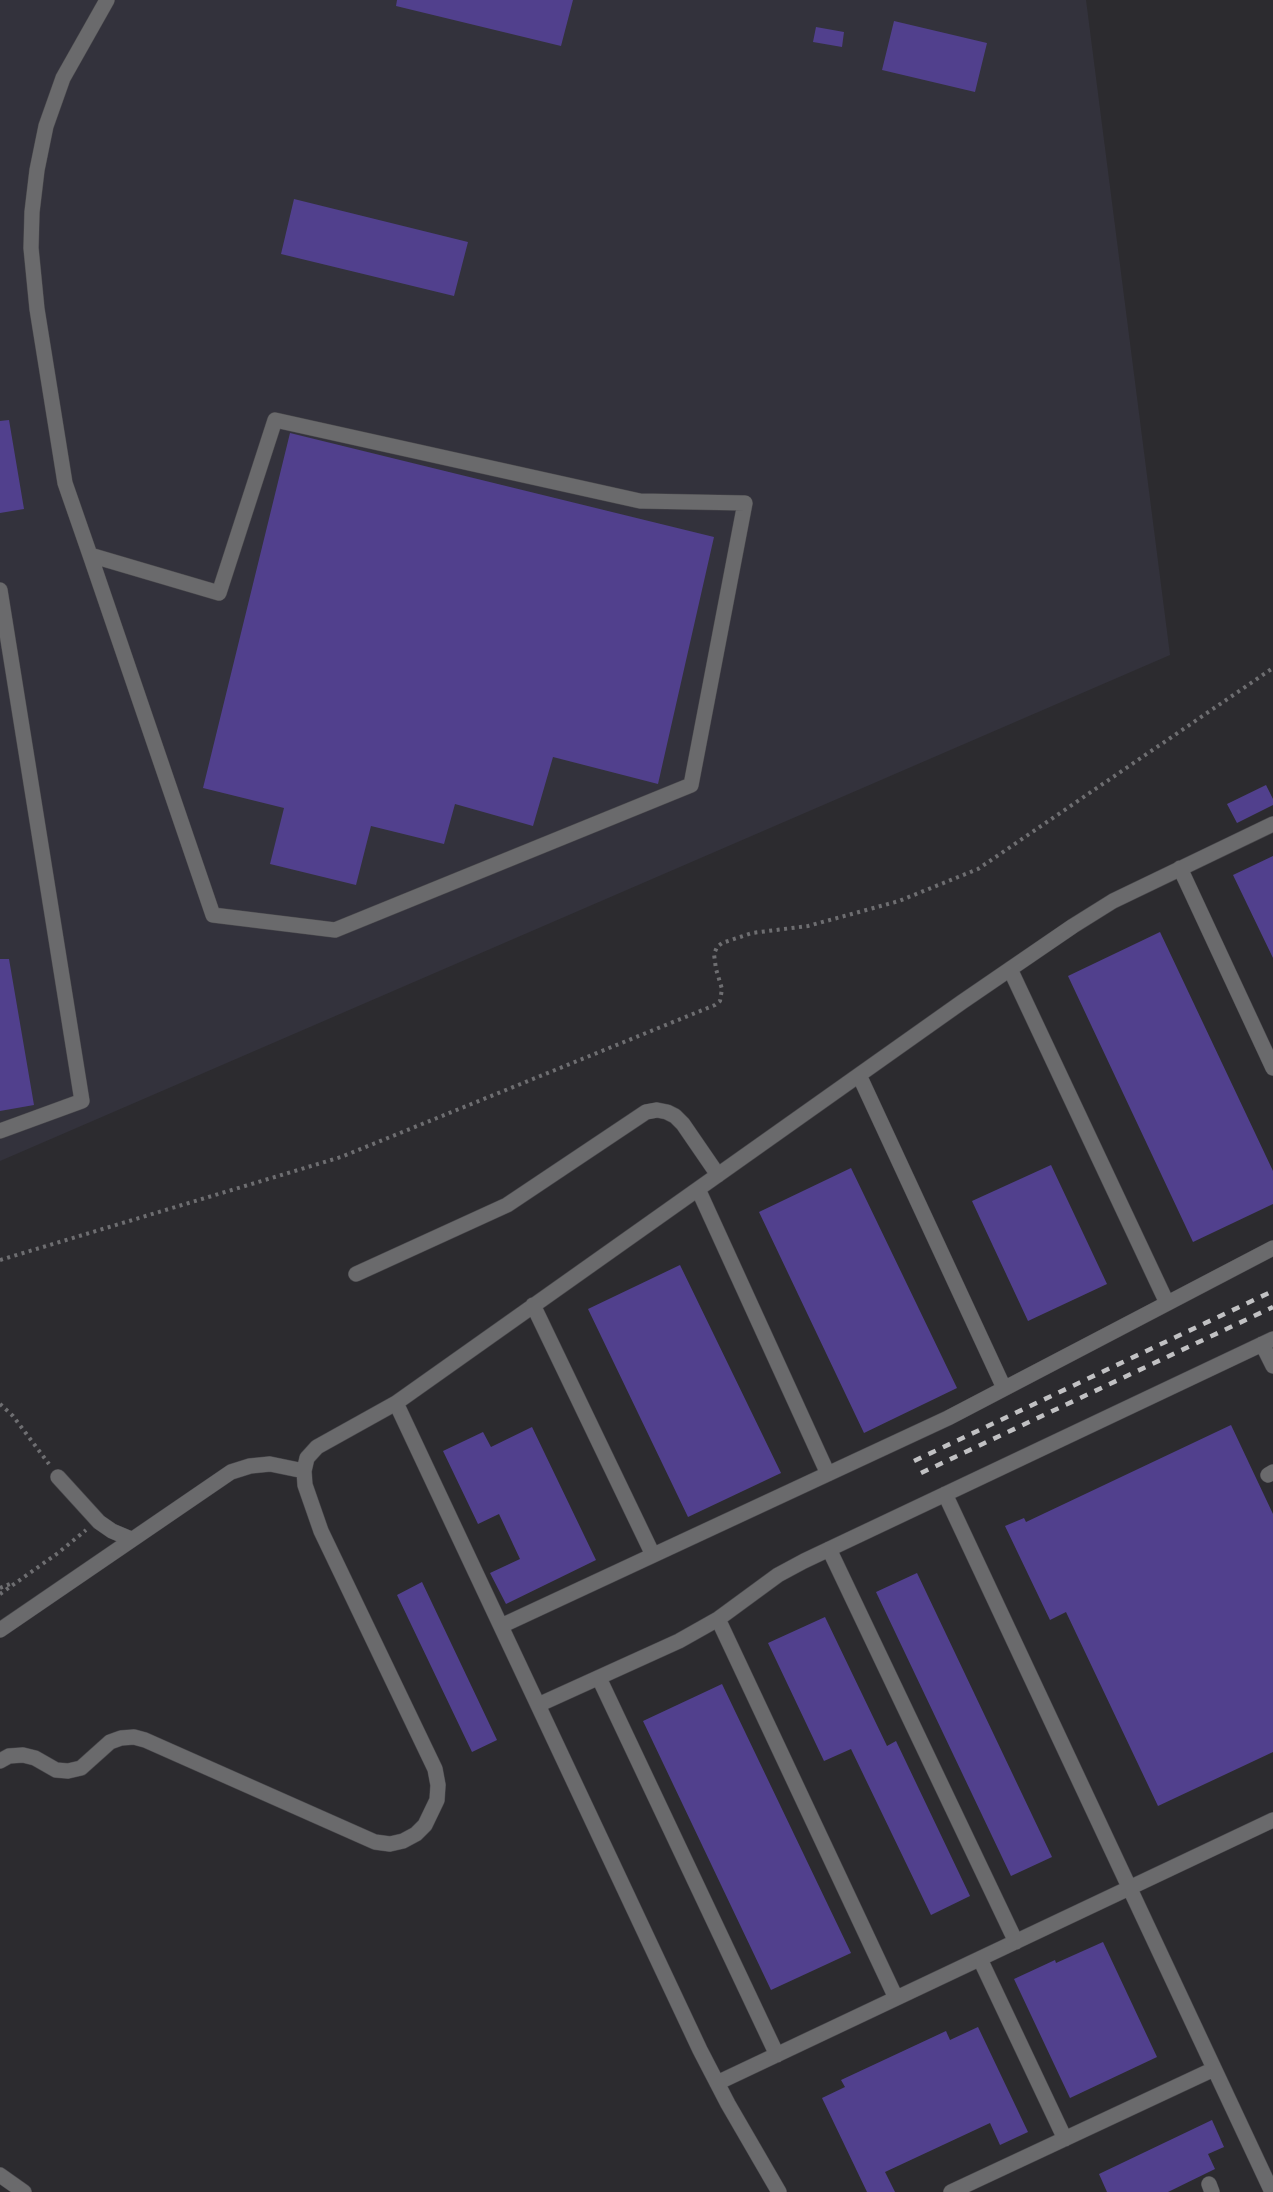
<!DOCTYPE html>
<html>
<head>
<meta charset="utf-8">
<style>
	body { margin:0 }
	canvas { display:block; background:#2c2b2f }
</style>
</head>
<body>
<canvas width="1273" height="2192"></canvas>
<script>
const c = document.querySelector('canvas').getContext('2d');
c.lineJoin = 'round';
function fillPath(path, color) { c.fillStyle = color; c.fill(path, 'evenodd'); }
const shape = rows => new Path2D(rows.map(r => 'M' + r).join(''));
function stroke(path, color, width, dash) { c.strokeStyle = color; c.lineWidth = width; c.lineCap = dash ? 'butt' : 'round'; c.setLineDash(dash || []); c.stroke(path); }
const built = shape([
	[0,0,1086,0,1170,655,0,1161]
]);
const building = shape([
	[397,0,573,0,561,46,396,6],
	[894,21,987,43,975,92,882,70],
	[816,27,844,32,842,47,813,42],
	[294,199,468,242,454,296,281,254],
	[9,420,24,509,0,513,0,421],
	[290,433,714,537,658,784,553,757,533,826,455,804,444,844,371,826,356,885,270,864,284,808,203,788],
	[1266,785,1273,799,1273,805,1237,823,1227,804],
	[1273,856,1273,958,1233,875],
	[1160,932,1273,1171,1273,1204,1193,1242,1068,976],
	[0,959,9,959,34,1105,0,1111],
	[1051,1165,1107,1284,1028,1321,972,1201],
	[851,1168,957,1388,864,1433,759,1212],
	[680,1265,781,1473,688,1517,588,1309],
	[1231,1425,1273,1514,1273,1752,1158,1806,1066,1612,1050,1620,1005,1526,1024,1518,1026,1522],
	[532,1427,596,1560,506,1604,490,1573,520,1559,499,1514,478,1524,443,1451,483,1432,491,1447],
	[917,1573,1052,1857,1011,1876,876,1592],
	[422,1582,497,1740,472,1752,397,1595],
	[825,1617,887,1746,896,1741,970,1896,931,1915,851,1749,824,1761,768,1643],
	[722,1684,851,1953,771,1990,643,1721],
	[1103,1942,1157,2057,1070,2098,1014,1979,1055,1960,1056,1963],
	[978,2027,1028,2132,1000,2145,990,2123,885,2172,895,2192,867,2192,822,2098,845,2087,841,2080,946,2031,950,2040],
	[1212,2120,1224,2147,1208,2154,1215,2169,1168,2192,1107,2192,1099,2174]
]);
const path = shape([
	[0,1260,341,1157,715,1005,720,1001,722,989,716,969,714,954,717,947,722,943,752,933,808,926,899,901,978,869,1273,668],
	[0,1404,13,1416,49,1464],
	[0,1588,10,1584],
	[0,1594,58,1553,86,1530]
]);
const minor = shape([
	[90,555,219,593,275,420,640,501,745,503,691,785,335,930,213,915,90,555,65,483,37,309,31,248,32,212,37,170,46,126,63,78,107,0],
	[0,590,82,1101,0,1131],
	[1180,868,1273,1068],
	[1010,969,1167,1303],
	[859,1075,1004,1388],
	[698,1189,828,1474],
	[356,1274,507,1205,646,1112,657,1110,667,1112,675,1116,683,1124,718,1175],
	[533,1305,653,1555],
	[1262,1344,1273,1366],
	[396,1403,700,2050,728,2104,779,2192],
	[1268,1475,1273,1472],
	[58,1477,99,1522,112,1531,131,1539],
	[945,1494,1272,2192],
	[829,1549,1016,1942],
	[718,1619,896,1998],
	[501,1626,948,1418,1273,1248],
	[0,1630,231,1472,250,1466,270,1464,304,1471],
	[599,1678,777,2055],
	[538,1705,679,1641,718,1619,778,1575,804,1561,1273,1339],
	[0,1761,9,1756,23,1755,35,1758,56,1770,68,1771,81,1768,110,1742,121,1738,134,1737,145,1740,375,1842,390,1844,403,1841,416,1834,425,1825,437,1800,438,1785,435,1769,321,1531,305,1485,304,1471,307,1458,317,1447,396,1403,962,1002,1073,926,1113,901,1273,824],
	[980,1959,1065,2139],
	[717,2083,1273,1820],
	[0,2175,24,2192],
	[1209,2184,1212,2192],
	[951,2192,1214,2069]
]);
const rail = shape([
	[914,1461,1273,1291],
	[921,1473,1273,1307]
]);
fillPath(built, '#33323c');
fillPath(building, '#51408d');
stroke(minor, '#49484c', 16);
stroke(path, '#6e6e71', 4, [3, 4.5]);
stroke(minor, '#6a6a6c', 15);
stroke(rail, '#c1c1c3', 4.5, [8, 8]);
</script>
</body>
</html>
